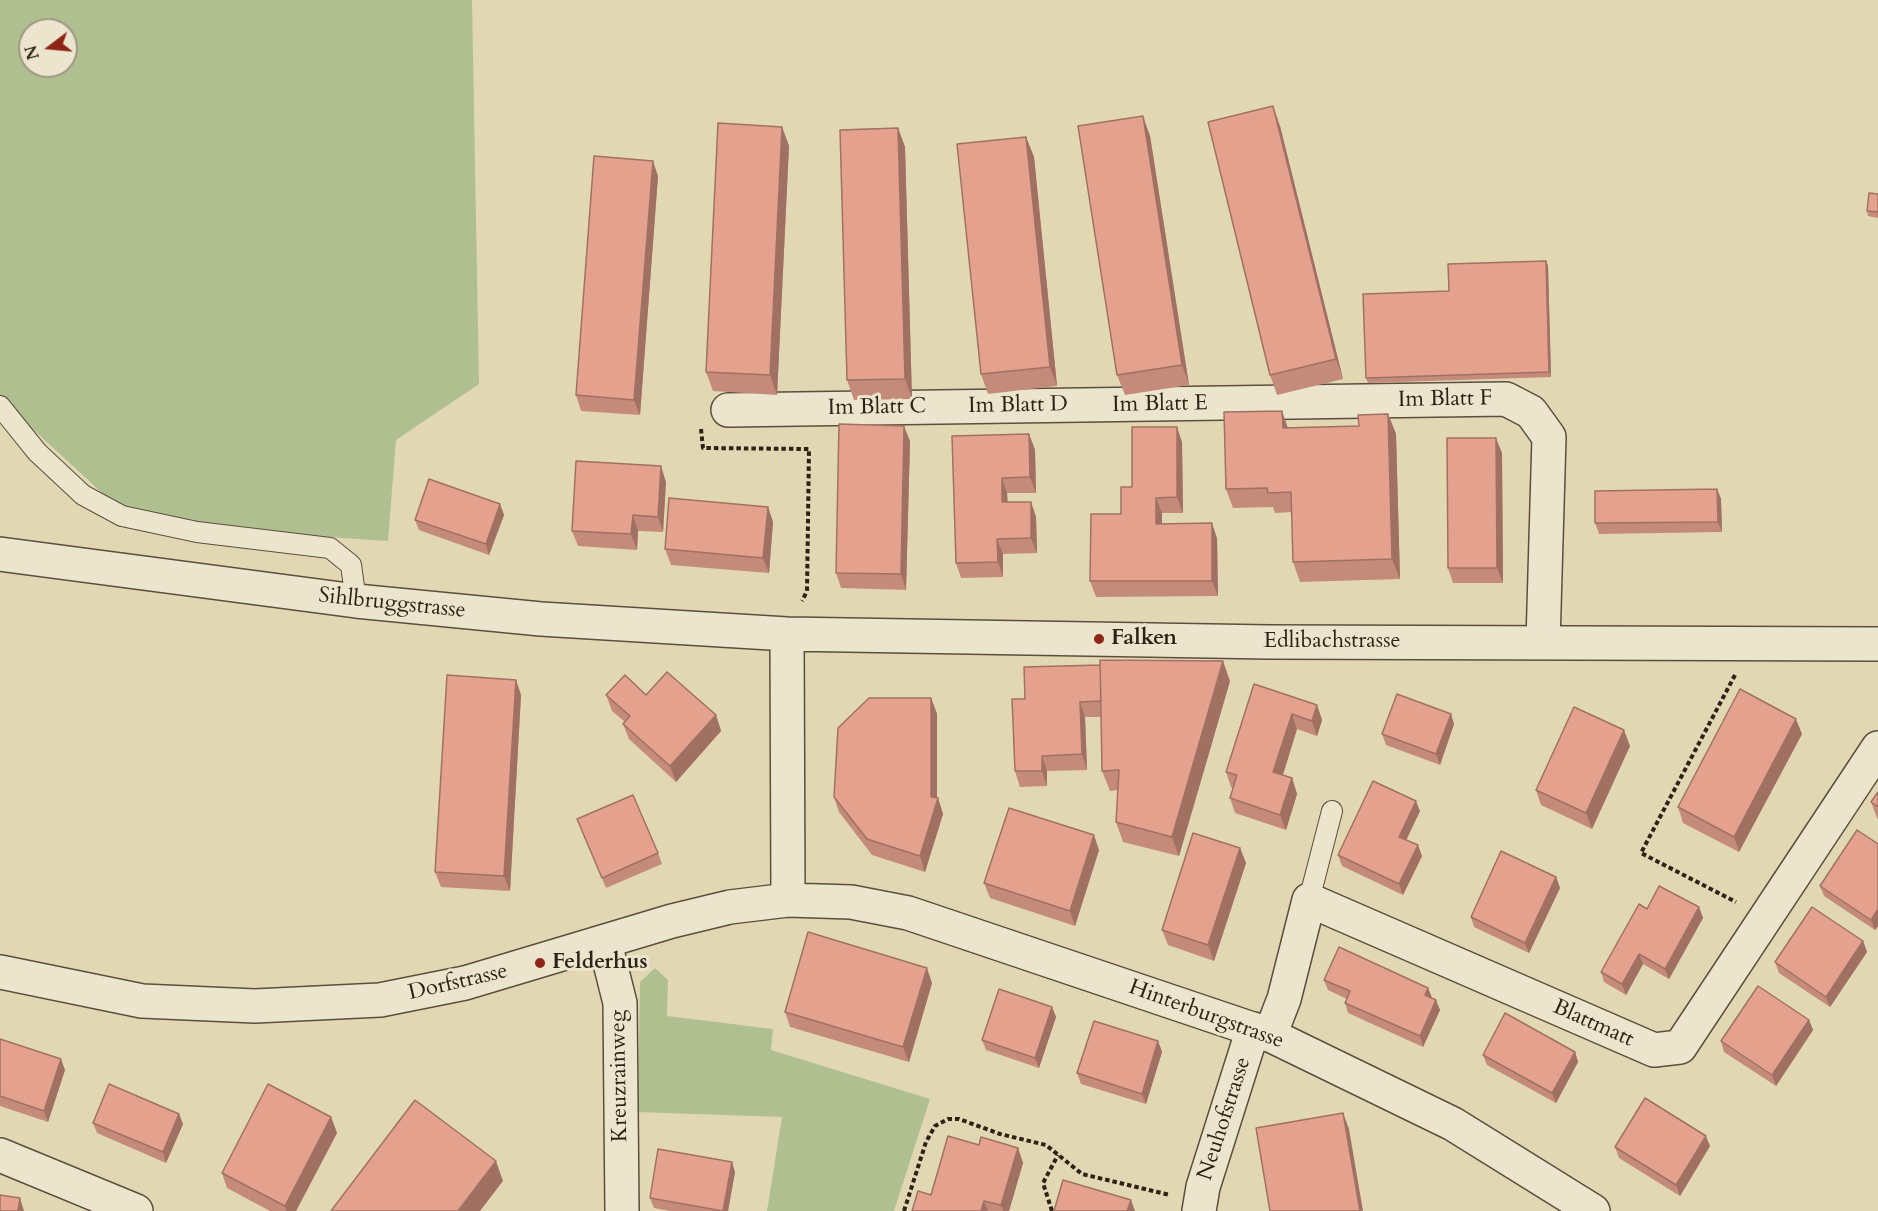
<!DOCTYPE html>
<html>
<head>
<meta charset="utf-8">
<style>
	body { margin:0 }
	#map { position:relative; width:1878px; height:1211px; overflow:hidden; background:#e2d7b3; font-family:Cardo,serif }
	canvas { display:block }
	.north { position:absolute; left:18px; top:18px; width:60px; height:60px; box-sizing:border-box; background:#ece5ce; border:2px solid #a09784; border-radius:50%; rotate:254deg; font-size:16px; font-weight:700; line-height:24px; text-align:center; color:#2e2115 }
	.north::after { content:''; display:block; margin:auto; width:21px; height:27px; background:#8f2418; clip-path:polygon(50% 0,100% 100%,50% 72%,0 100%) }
</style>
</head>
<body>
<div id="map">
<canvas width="1878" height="1211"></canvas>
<div class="north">N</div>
</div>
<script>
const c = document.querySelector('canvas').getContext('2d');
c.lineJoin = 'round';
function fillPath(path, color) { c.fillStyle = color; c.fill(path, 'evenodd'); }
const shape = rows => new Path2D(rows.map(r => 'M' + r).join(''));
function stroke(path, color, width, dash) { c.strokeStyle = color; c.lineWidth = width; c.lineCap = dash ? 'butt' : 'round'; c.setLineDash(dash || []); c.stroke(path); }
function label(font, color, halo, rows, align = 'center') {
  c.font = font + ' Cardo,serif'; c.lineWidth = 6; c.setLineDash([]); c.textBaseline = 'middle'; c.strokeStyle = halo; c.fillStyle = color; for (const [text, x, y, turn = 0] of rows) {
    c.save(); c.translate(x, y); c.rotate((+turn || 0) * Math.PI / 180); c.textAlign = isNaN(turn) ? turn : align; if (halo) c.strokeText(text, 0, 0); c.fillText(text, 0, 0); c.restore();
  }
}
const green = shape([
	[0,0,472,0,479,384,396,440,388,541,136,524,0,399],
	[30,30,66,30,66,66,30,66],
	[655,968,668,980,667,1016,773,1029,771,1050,930,1099,894,1211,767,1211,782,1117,638,1112,640,982]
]);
const path = shape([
	[701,429,703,448,809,449,807,591,802,601],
	[1735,675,1641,853,1736,902],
	[904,1211,926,1142,935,1126,948,1119,959,1119,1000,1134,1046,1145,1082,1174,1170,1195],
	[1052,1211,1043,1183,1058,1155]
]);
const service = shape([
	[0,406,37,452,83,495,122,516,197,532,330,548,351,565,356,601],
	[1309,900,1332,811]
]);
const minor = shape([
	[728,410,1506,399,1531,412,1549,437,1543,642],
	[605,943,620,1003,622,1211],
	[1270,1035,1284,999,1309,900,1654,1050,1680,1047,1878,748],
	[0,1155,136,1211],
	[1199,1211,1203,1187,1253,1029]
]);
const tertiary = shape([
	[0,554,356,601,541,619,787,634,1270,642,1878,644],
	[787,634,788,900],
	[0,972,142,1001,255,1006,380,1000,465,983,672,921,730,907,788,900,851,902,908,913,1270,1035,1453,1124,1593,1211]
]);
const wall = shape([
	[1280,126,1343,379,1277,395,1270,375],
	[782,127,789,146,777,395,713,391,706,372],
	[898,128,905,147,912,399,854,400,847,380],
	[1150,136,1189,385,1125,395,1117,375],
	[1026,137,1034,157,1057,386,988,394,981,374],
	[658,176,640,415,581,411,576,395],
	[1878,194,1878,218,1868,216,1867,211],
	[1546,261,1548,266,1551,377,1368,383,1366,378,1449,291],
	[1388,414,1396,434,1400,579,1300,582,1293,562,1292,512,1275,513,1273,507,1233,508,1226,489,1288,428,1359,426],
	[1029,434,1035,450,1036,493,1007,493,1008,502,1031,502,1036,517,1037,553,1003,554,1003,577,961,578,956,563,952,436],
	[910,441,906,590,841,588,836,573],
	[1182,442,1183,513,1162,513,1162,524,1217,538,1218,596,1096,597,1090,581,1132,487],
	[1502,453,1503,583,1453,583,1448,568],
	[666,482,663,532,638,531,637,550,578,546,572,531],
	[1717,489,1721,499,1722,532,1599,534,1595,523],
	[500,504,504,515,489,555,419,530,415,520],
	[768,507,773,522,769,573,671,565,665,549],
	[516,680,521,695,510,891,441,887,435,872],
	[1230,681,1179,856,1123,842,1116,822,1118,790,1110,791,1102,771,1101,717,1085,717,1087,770,1047,771,1047,786,1020,787,1015,771,1025,699],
	[1254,684,1317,705,1322,720,1317,736,1297,729,1283,775,1292,778,1297,794,1286,830,1235,813,1230,798,1233,788,1231,787,1226,772],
	[606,695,646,695,716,715,721,731,676,782,629,739,623,724,625,722,612,711],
	[931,698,937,714,937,798,938,798,943,814,925,872,872,855,839,812,834,797],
	[1454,724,1440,765,1386,745,1382,734],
	[1802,734,1739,852,1683,823,1678,807],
	[1630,746,1592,829,1541,805,1536,790],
	[1878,792,1878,819,1877,818,1871,802],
	[1420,811,1406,840,1422,856,1403,895,1342,866,1338,855],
	[577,819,658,853,662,864,606,888],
	[1878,844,1878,926,1875,930,1824,896,1820,886],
	[1240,848,1246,863,1214,961,1168,945,1162,930],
	[1099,850,1075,926,990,898,984,883],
	[1556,877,1560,888,1529,953,1474,927,1471,917],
	[1699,907,1703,918,1669,979,1643,964,1626,995,1604,982,1601,972,1647,909],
	[1863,941,1867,952,1830,1007,1779,973,1775,962],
	[1324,980,1428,988,1432,998,1440,1010,1423,1047,1348,1013,1345,1003,1347,999,1328,990],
	[932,983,909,1062,790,1027,785,1012],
	[1052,1007,1056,1017,1039,1068,986,1050,982,1040],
	[1809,1020,1813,1030,1776,1086,1724,1052,1721,1041],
	[0,1039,65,1070,48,1122,0,1106],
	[1158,1041,1162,1052,1146,1104,1081,1084,1077,1073],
	[1575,1052,1578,1062,1556,1103,1487,1065,1483,1055],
	[179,1114,183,1124,166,1163,97,1133,93,1123],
	[331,1117,337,1133,296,1211,270,1211,227,1188,222,1173],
	[979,1145,1018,1148,1023,1163,1009,1211,912,1211,931,1195],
	[1710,1146,1680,1196,1619,1158,1615,1147],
	[735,1172,728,1211,670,1211,654,1208,650,1198]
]);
const shadedWall = shape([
	[1273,106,1280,126,1343,379,1336,359],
	[1143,116,1150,136,1189,385,1182,365],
	[782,127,789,146,777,395,770,375],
	[898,128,905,147,912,399,905,379],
	[1026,137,1034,157,1057,386,1050,367],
	[653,161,658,176,640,415,634,400],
	[1546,261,1548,266,1551,377,1549,372],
	[1282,411,1289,431,1283,428],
	[1388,414,1396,434,1400,579,1392,559],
	[904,426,910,441,906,590,901,574],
	[1177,427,1182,442,1183,513,1177,497],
	[1029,434,1035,450,1036,493,1030,477],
	[1496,438,1502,453,1503,583,1497,568],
	[661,466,666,482,663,532,658,517],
	[1002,478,1007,493,1008,517,1002,502],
	[1717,489,1721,499,1722,532,1718,522],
	[1156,498,1162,513,1162,539,1156,524],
	[1031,502,1036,517,1037,553,1031,538],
	[500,504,504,515,489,555,486,544],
	[768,507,773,522,769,573,763,558],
	[633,515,638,531,637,550,631,534],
	[1212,523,1217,538,1218,596,1212,581],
	[997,539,1003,554,1003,577,998,562],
	[1223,661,1230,681,1179,856,1172,837],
	[516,680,521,695,510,891,504,876],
	[931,698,937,714,937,802,938,798,943,814,925,872,920,856,931,797],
	[1080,702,1085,717,1087,770,1082,754],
	[1317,705,1322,720,1317,736,1312,721],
	[1292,714,1297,729,1279,787,1273,772],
	[1451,714,1454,724,1440,765,1436,754],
	[716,715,721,731,676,782,670,766],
	[1796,719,1802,734,1739,852,1734,837],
	[1624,730,1630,746,1592,829,1586,813],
	[1042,756,1047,771,1047,786,1042,771],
	[1292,778,1297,794,1286,830,1280,815],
	[1416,801,1420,811,1403,847,1399,837],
	[1094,835,1099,850,1075,926,1070,911],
	[1418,845,1422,856,1403,895,1399,884],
	[1240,848,1246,863,1214,961,1208,945],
	[1556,877,1560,888,1529,953,1525,943],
	[1699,907,1703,918,1669,979,1665,969],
	[1878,909,1878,926,1875,930,1871,920],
	[1863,941,1867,952,1830,1007,1826,997],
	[1639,954,1643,964,1626,995,1622,984],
	[927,968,932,983,909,1062,903,1047],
	[1428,988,1432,998,1425,995],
	[1436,1000,1440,1010,1423,1047,1420,1036],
	[1052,1007,1056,1017,1039,1068,1035,1058],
	[1809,1020,1813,1030,1776,1086,1772,1075],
	[1158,1041,1162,1052,1146,1104,1142,1094],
	[1575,1052,1578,1062,1556,1103,1552,1093],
	[61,1059,65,1070,48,1122,44,1111],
	[1343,1113,1349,1129,1363,1211,1360,1211],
	[179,1114,183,1124,166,1163,163,1152],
	[331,1117,337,1133,296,1211,286,1211,285,1206],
	[1706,1136,1710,1146,1680,1196,1676,1185],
	[1018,1148,1023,1163,1009,1211,1003,1211,1001,1205],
	[496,1161,503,1181,480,1211,458,1211],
	[732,1162,735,1172,728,1211,723,1211],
	[20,1198,24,1211,18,1211],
	[1131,1200,1135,1211,1127,1211],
	[984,1201,988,1211,981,1211]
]);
const building = shape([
	[1273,106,1336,359,1270,375,1208,122,1273,106],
	[1143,116,1182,365,1117,375,1078,126,1143,116],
	[718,123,782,127,770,375,706,372,718,123],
	[898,128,905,379,847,380,840,130,898,128],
	[1026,137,1050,367,981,374,957,144,1026,137],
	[594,156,653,161,634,400,576,395,594,156],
	[1869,193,1878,194,1878,212,1867,211,1869,193],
	[1546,261,1549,372,1366,378,1363,294,1449,291,1448,264,1546,261],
	[1282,411,1283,428,1359,426,1358,415,1388,414,1392,559,1293,562,1291,492,1268,493,1267,488,1226,489,1224,412,1282,411],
	[839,424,904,426,901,574,836,573,839,424],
	[1132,427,1177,427,1177,497,1156,498,1156,524,1212,523,1212,581,1090,581,1091,514,1121,514,1121,487,1132,487,1132,427],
	[1029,434,1030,477,1002,478,1002,502,1031,502,1031,538,997,539,998,562,956,563,952,436,1029,434],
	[1447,438,1496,438,1497,568,1448,568,1447,438],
	[576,461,661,466,658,517,633,515,631,534,572,531,576,461],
	[429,479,500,504,486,544,415,520,429,479],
	[1717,489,1718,522,1595,523,1595,491,1717,489],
	[669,498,768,507,763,558,665,549,669,498],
	[1100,660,1223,661,1172,837,1116,822,1119,770,1102,771,1100,660],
	[1100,665,1101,701,1080,702,1082,754,1042,756,1042,771,1015,771,1012,699,1025,699,1024,667,1100,665],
	[667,672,716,715,670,766,623,724,630,716,606,695,625,675,646,695,667,672],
	[447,675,516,680,504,876,435,872,447,675],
	[1254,684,1317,705,1312,721,1292,714,1273,772,1292,778,1280,815,1230,798,1237,775,1226,772,1254,684],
	[1740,689,1796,719,1734,837,1678,807,1740,689],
	[1397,694,1451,714,1436,754,1382,734,1397,694],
	[869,698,931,698,931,797,938,798,920,856,867,839,834,797,838,728,869,698],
	[1574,707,1624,730,1586,813,1536,790,1574,707],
	[1373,781,1416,801,1399,837,1418,845,1399,884,1338,855,1373,781],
	[1878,792,1878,807,1871,802,1878,792],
	[633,795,658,853,602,878,577,819,633,795],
	[1009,808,1094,835,1070,911,984,883,1009,808],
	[1857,830,1878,844,1878,909,1871,920,1820,886,1857,830],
	[1193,833,1240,848,1208,945,1162,930,1193,833],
	[1501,851,1556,877,1525,943,1471,917,1501,851],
	[1659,886,1699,907,1665,969,1639,954,1622,984,1601,972,1639,904,1647,909,1659,886],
	[1812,907,1863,941,1826,997,1775,962,1812,907],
	[808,932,927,968,903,1047,785,1012,808,932],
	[1339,947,1428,988,1425,995,1436,1000,1420,1036,1345,1003,1350,991,1324,980,1339,947],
	[1758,986,1809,1020,1772,1075,1721,1041,1758,986],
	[999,989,1052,1007,1035,1058,982,1040,999,989],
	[1505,1013,1575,1052,1552,1093,1483,1055,1505,1013],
	[1094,1021,1158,1041,1142,1094,1077,1073,1094,1021],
	[0,1039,61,1059,44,1111,0,1096,0,1039],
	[109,1084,179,1114,163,1152,93,1123,109,1084],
	[268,1084,331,1117,285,1206,222,1173,268,1084],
	[1645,1098,1706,1136,1676,1185,1615,1147,1645,1098],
	[415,1100,496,1161,458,1211,331,1211,415,1100],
	[1343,1113,1360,1211,1270,1211,1256,1128,1343,1113],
	[948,1136,979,1145,981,1137,1018,1148,1001,1205,984,1201,981,1211,912,1211,918,1191,931,1195,948,1136],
	[658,1149,732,1162,723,1211,650,1198,658,1149],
	[1063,1180,1131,1200,1127,1211,1054,1211,1063,1180],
	[0,1195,20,1198,18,1211,0,1211,0,1195]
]);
const markers = [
	[1099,639,6,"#8f2418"],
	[540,963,6,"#8f2418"]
];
const streetNames = [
	["Im Blatt F",1445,400,-1],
	["Im Blatt E",1160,405,-1],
	["Im Blatt D",1018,406,-1],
	["Im Blatt C",877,408,-1],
	["Sihlbruggstrasse",392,604,6],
	["Edlibachstrasse",1332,642],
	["Dorfstrasse",458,983,-13],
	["Hinterburgstrasse",1206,1015,20],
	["Blattmatt",1593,1024,24],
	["Kreuzrainweg",620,1076,-91],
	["Neuhofstrasse",1225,1119,-72]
];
const poiNames = [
	["Falken",1111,639],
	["Felderhus",552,963]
];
fillPath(green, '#b0bf8f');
stroke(service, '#5b4e3c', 22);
stroke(minor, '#5b4e3c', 36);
stroke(tertiary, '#5b4e3c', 36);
stroke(path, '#2e2115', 4, [4.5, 3]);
stroke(service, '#ece5ce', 20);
stroke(minor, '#ece5ce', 33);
stroke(tertiary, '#ece5ce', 33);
fillPath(wall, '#c48b7a');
fillPath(shadedWall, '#a07163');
fillPath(building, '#e4a28e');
stroke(building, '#a07163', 1.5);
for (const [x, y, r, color] of markers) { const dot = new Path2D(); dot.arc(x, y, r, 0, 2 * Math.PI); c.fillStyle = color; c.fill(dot); stroke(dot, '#ece5ce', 2); }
label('22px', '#2e2115', '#ece5ce', streetNames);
label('bold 22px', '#2e2115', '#ece5ce', poiNames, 'left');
</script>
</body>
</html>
